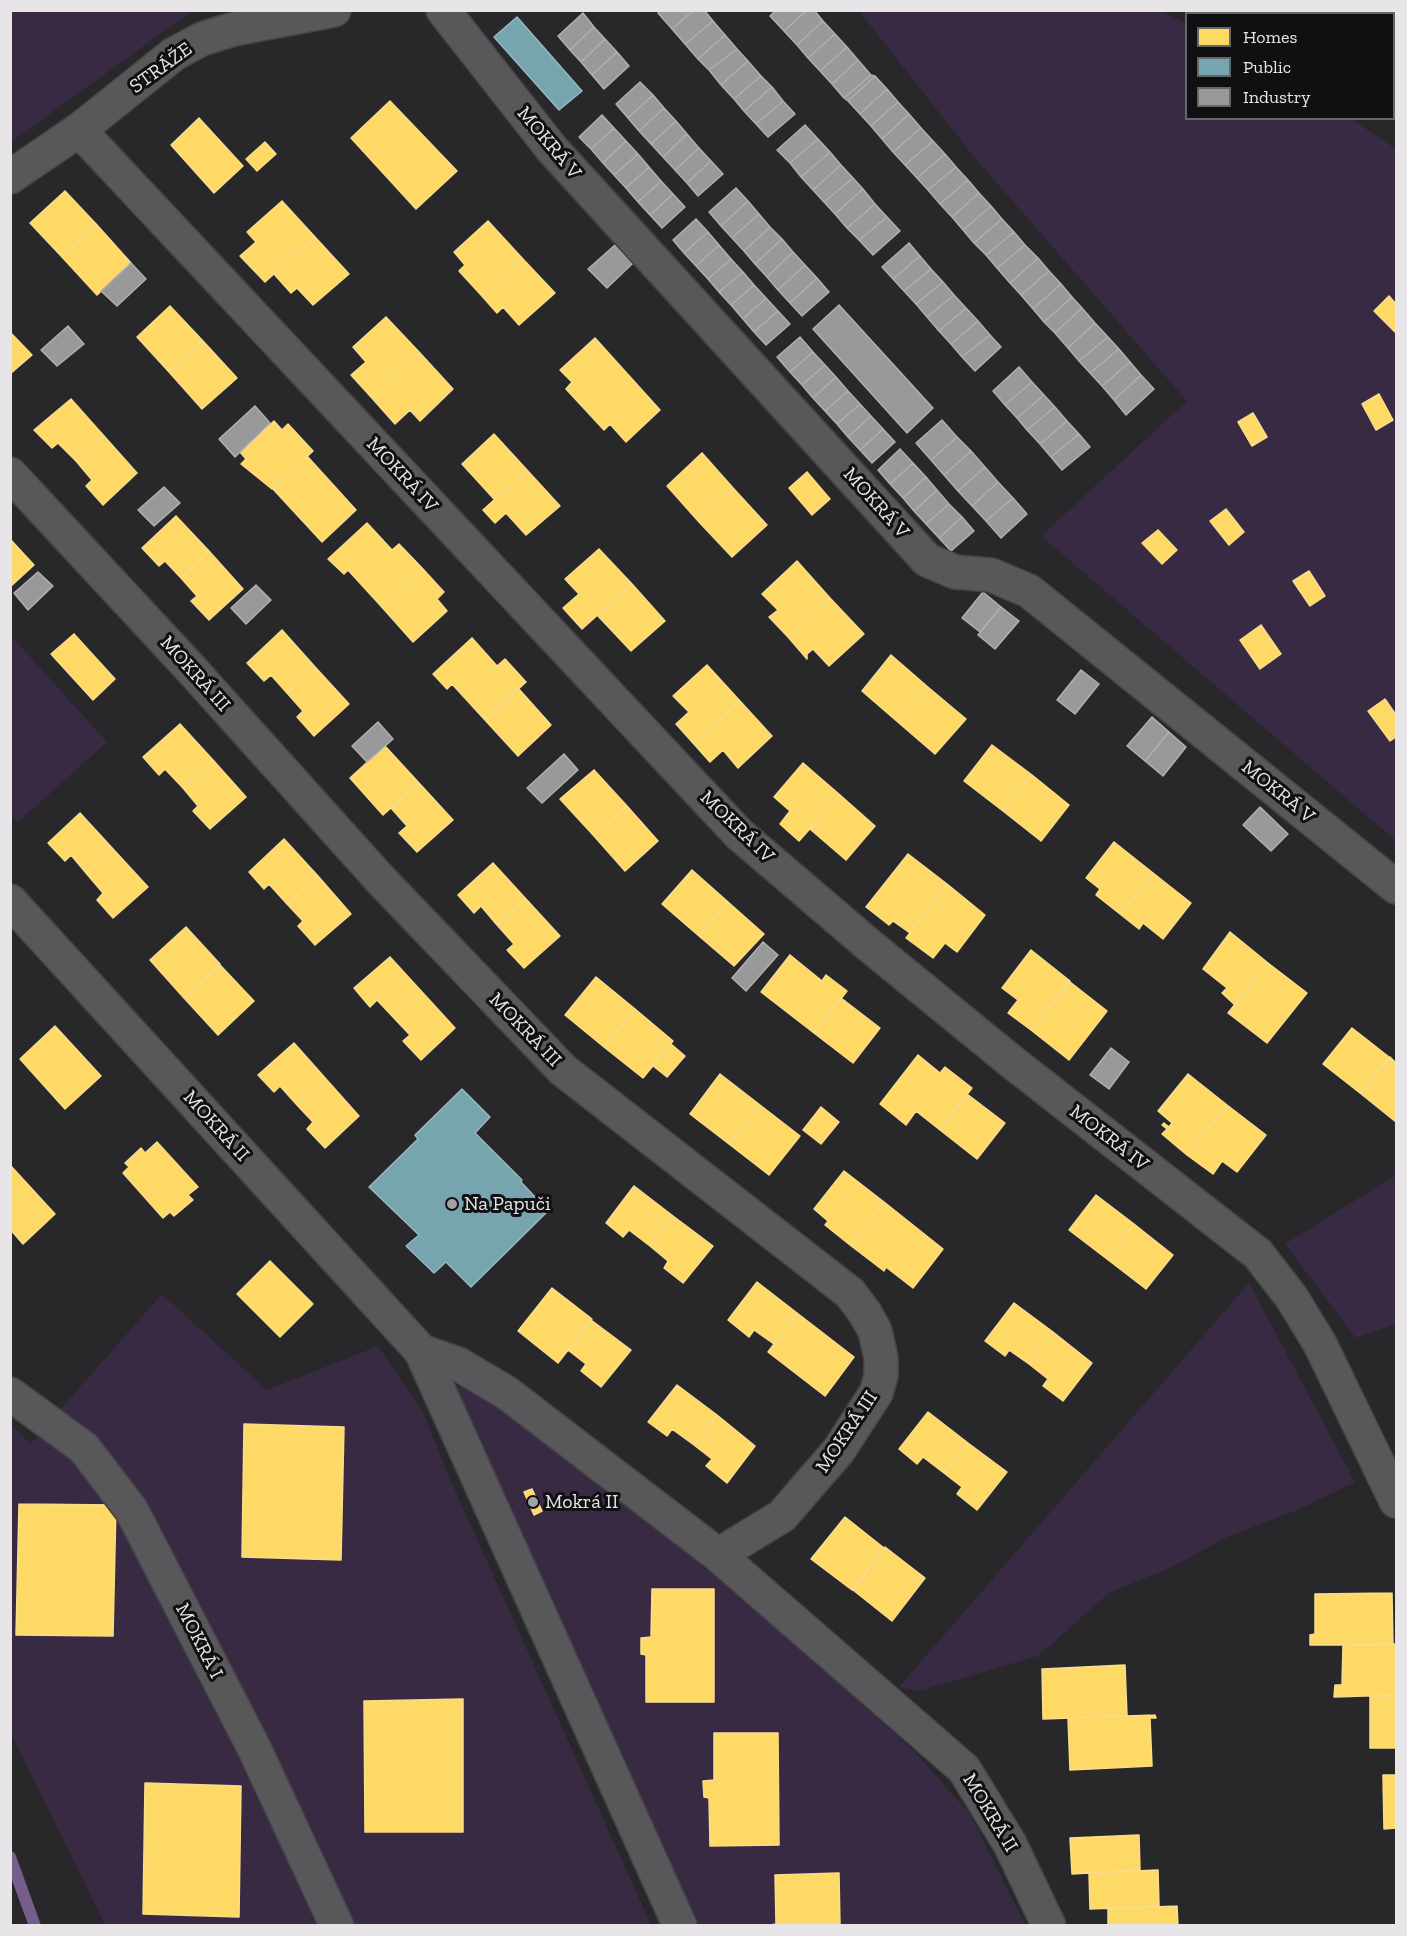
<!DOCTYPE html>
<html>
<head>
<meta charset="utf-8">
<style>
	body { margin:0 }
	#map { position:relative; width:1407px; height:1936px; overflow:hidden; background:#282729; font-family:"Zilla Slab",serif }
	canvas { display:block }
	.frame { position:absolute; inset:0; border:12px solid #e7e5e8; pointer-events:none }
	.legend { position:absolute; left:1185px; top:12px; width:210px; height:108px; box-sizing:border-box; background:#100f11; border:2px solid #666567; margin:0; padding:8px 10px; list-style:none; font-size:18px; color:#e7e5e8 }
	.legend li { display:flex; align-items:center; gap:12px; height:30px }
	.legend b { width:30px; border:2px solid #666567 }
</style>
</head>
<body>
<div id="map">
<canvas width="1407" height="1936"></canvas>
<div class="frame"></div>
<ul class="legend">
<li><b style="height:16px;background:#ffd966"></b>Homes</li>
<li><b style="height:16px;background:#76a5af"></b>Public</li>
<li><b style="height:16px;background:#999"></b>Industry</li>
</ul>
</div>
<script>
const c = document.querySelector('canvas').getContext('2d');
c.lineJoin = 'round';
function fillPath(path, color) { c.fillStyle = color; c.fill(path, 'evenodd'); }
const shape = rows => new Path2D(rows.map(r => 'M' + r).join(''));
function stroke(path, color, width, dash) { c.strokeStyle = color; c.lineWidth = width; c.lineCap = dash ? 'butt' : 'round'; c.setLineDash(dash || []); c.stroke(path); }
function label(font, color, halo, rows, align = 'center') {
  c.font = font + ' "Zilla Slab",serif'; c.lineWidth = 6; c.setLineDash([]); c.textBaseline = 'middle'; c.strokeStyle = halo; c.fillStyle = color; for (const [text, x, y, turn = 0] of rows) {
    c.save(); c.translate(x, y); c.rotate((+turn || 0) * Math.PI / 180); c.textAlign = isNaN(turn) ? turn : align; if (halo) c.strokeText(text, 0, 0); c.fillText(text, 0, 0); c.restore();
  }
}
const green = shape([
	[11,10,192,10,192,11,11,142],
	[859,11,1162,11,1186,24,1186,118,1351,119,1396,149,1396,841,1041,536,1187,401,975,158],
	[13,638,107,742,18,822,10,814,10,640],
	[1396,1175,1396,1324,1356,1338,1285,1244],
	[1249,1283,1355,1482,1302,1508,1225,1538,1172,1567,1109,1593,1038,1656,919,1691,899,1687],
	[162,1294,267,1390,378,1346,424,1414,445,1468,651,1925,105,1925,11,1733,11,1425,30,1444],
	[469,1383,566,1454,791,1639,915,1752,970,1814,1025,1925,697,1925,456,1396,457,1388]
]);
const homes = shape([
	[390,101,457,171,416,209,351,138,390,101],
	[199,118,243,166,214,193,171,145,199,118],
	[265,142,276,154,257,171,246,159,265,142],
	[65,191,97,225,62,257,30,223,65,191],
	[282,201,315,237,265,282,240,256,256,242,247,232,282,201],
	[488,221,522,258,481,295,459,271,465,265,454,252,488,221],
	[97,225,131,263,97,295,62,257,97,225],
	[315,237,349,274,313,305,297,288,291,293,274,274,315,237],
	[522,258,555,293,519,325,503,307,497,313,481,295,522,258],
	[1389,296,1396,304,1396,333,1374,311,1389,296],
	[170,306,203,341,169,372,137,337,170,306],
	[386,317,420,353,371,397,351,375,366,362,353,347,386,317],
	[10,332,32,355,10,374,10,332],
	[595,338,660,410,626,442,610,424,604,430,566,389,572,382,560,370,595,338],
	[203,341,237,378,202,409,169,372,203,341],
	[420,353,453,389,420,421,410,410,395,424,371,397,420,353],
	[1379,394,1393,420,1376,430,1362,404,1379,394],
	[71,399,104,436,76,461,58,443,52,448,34,430,71,399],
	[1253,413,1267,437,1252,446,1238,422,1253,413],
	[274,421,282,430,288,424,313,451,272,489,241,464,246,459,240,452,274,421],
	[494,434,527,470,494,499,462,464,494,434],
	[104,436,137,473,103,505,86,486,92,480,76,461,104,436],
	[702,453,734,489,699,522,667,486,702,453],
	[307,456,356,510,322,542,273,489,307,456],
	[527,470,560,506,526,535,506,513,495,523,483,510,527,470],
	[807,472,830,499,812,515,789,488,807,472],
	[734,489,767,525,732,557,699,522,734,489],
	[1226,509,1244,532,1229,545,1210,521,1226,509],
	[176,516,209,551,181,578,165,561,159,566,142,548,176,516],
	[367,523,392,550,399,544,422,568,380,605,348,570,344,574,328,559,367,523],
	[1158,530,1177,550,1162,564,1142,543,1158,530],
	[10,539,34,565,10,587,10,539],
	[599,549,632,584,582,629,563,608,579,594,565,579,599,549],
	[209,551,243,589,209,620,191,601,197,596,181,578,209,551],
	[797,561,830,598,788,637,769,617,778,610,762,594,797,561],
	[422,568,444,592,437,599,447,611,413,642,380,605,422,568],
	[1309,571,1325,596,1310,606,1293,581,1309,571],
	[632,584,665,621,631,651,598,616,632,584],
	[830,598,864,634,829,666,813,649,807,654,807,659,788,637,830,598],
	[1261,625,1281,654,1260,669,1240,640,1261,625],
	[282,630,316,668,287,693,271,675,264,681,247,663,282,630],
	[74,634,115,679,93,700,51,654,74,634],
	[472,638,497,666,505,659,526,682,485,720,452,684,447,689,433,674,472,638],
	[891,655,929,688,899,723,862,691,891,655],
	[707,665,740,701,693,743,676,724,689,712,673,696,707,665],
	[316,668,349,704,314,736,297,717,303,711,287,693,316,668],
	[518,688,551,725,518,756,485,720,518,688],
	[929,688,966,719,935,754,899,723,929,688],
	[1385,699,1396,715,1396,737,1390,741,1368,711,1385,699],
	[740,701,772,736,738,768,723,750,710,762,693,743,740,701],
	[180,724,213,760,183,788,165,769,159,775,143,757,180,724],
	[992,745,1032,775,1003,811,964,781,992,745],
	[385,746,419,783,383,815,350,778,385,746],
	[213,760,246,797,210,829,193,811,198,806,183,788,213,760],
	[803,763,840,795,799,841,780,824,790,811,774,797,803,763],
	[594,770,627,806,594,836,560,799,594,770],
	[1032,775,1069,805,1041,841,1003,811,1032,775],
	[419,783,453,820,417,852,399,833,407,826,391,808,419,783],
	[840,795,875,826,846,860,810,829,840,795],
	[627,806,658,841,625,871,594,836,627,806],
	[80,813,114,850,86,873,71,855,65,861,48,843,80,813],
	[284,839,318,876,287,904,269,884,264,889,249,872,284,839],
	[1114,842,1153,873,1120,914,1096,895,1100,889,1086,878,1114,842],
	[114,850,148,887,113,918,97,900,103,893,86,873,114,850],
	[908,854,947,884,910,933,893,921,889,925,866,907,908,854],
	[493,863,526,899,497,925,481,906,474,913,458,895,493,863],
	[692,870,728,902,699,936,662,904,692,870],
	[1153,873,1191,903,1163,939,1143,923,1139,929,1120,914,1153,873],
	[318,876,351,914,315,945,298,926,303,921,287,904,318,876],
	[947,884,985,915,957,952,945,943,933,958,906,938,947,884],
	[526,899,560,936,524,968,507,950,514,944,497,925,526,899],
	[728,902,764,934,734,966,699,936,728,902],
	[186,927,220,964,184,998,150,960,186,927],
	[1230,932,1268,963,1235,1005,1222,993,1227,988,1203,969,1230,932],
	[1031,950,1070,981,1031,1030,1008,1013,1018,1000,1002,988,1031,950],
	[790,955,822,981,826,975,847,991,814,1033,761,992,790,955],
	[390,957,423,993,393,1017,377,1000,370,1007,354,988,390,957],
	[1268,963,1307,993,1267,1043,1228,1013,1268,963],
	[220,965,254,1001,218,1035,184,998,220,965],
	[596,977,635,1009,604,1047,565,1015,596,977],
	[1070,982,1107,1011,1069,1060,1031,1030,1070,982],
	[423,993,455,1028,421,1060,403,1041,410,1035,393,1017,423,993],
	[841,998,880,1028,853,1063,814,1033,841,998],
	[635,1009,673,1041,643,1078,604,1047,635,1009],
	[55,1026,101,1076,65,1109,20,1059,55,1026],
	[1352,1028,1389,1057,1360,1093,1323,1064,1352,1028],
	[294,1043,326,1079,297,1105,280,1086,274,1092,258,1075,294,1043],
	[671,1044,685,1056,667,1077,652,1065,671,1044],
	[918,1055,940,1073,945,1067,972,1088,940,1130,916,1111,906,1125,880,1104,918,1055],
	[1390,1057,1396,1063,1396,1122,1360,1093,1390,1057],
	[720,1074,760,1105,729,1144,690,1114,720,1074],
	[1188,1074,1227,1105,1187,1155,1162,1134,1167,1129,1162,1125,1164,1123,1169,1127,1172,1123,1158,1111,1188,1074],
	[326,1079,359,1116,325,1148,307,1129,313,1122,297,1105,326,1079],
	[967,1094,1005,1123,977,1159,940,1130,967,1094],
	[760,1105,800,1136,769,1175,729,1144,760,1105],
	[1227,1105,1266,1135,1237,1172,1222,1161,1213,1174,1187,1155,1227,1105],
	[821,1107,839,1122,821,1144,803,1130,821,1107],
	[157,1142,198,1187,188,1195,193,1200,174,1216,170,1212,163,1218,123,1173,129,1167,125,1163,141,1148,145,1153,157,1142],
	[10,1165,55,1214,23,1244,10,1229,10,1165],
	[844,1171,884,1202,850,1245,825,1225,828,1221,814,1209,844,1171],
	[634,1186,673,1216,650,1246,629,1230,623,1237,606,1223,634,1186],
	[1096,1195,1134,1224,1107,1259,1069,1230,1096,1195],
	[884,1202,943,1249,913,1288,886,1267,884,1271,850,1245,884,1202],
	[673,1216,713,1246,683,1283,664,1268,668,1261,650,1246,673,1216],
	[1134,1224,1173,1255,1146,1289,1107,1259,1134,1224],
	[270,1261,313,1304,280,1337,237,1294,270,1261],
	[757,1282,797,1313,774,1344,754,1330,749,1337,728,1320,757,1282],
	[552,1288,592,1319,558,1363,518,1331,552,1288],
	[1014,1303,1053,1332,1029,1364,1009,1350,1005,1356,985,1341,1014,1303],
	[797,1313,854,1357,825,1396,768,1352,797,1313],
	[591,1320,631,1350,601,1387,581,1371,586,1364,568,1350,591,1320],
	[1053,1332,1092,1363,1063,1401,1043,1386,1048,1379,1029,1364,1053,1332],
	[677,1385,717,1415,694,1445,672,1429,667,1436,648,1422,677,1385],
	[928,1412,968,1443,944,1473,923,1457,917,1464,899,1449,928,1412],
	[717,1415,755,1446,727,1483,706,1466,712,1459,694,1445,717,1415],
	[244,1424,344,1427,341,1560,242,1557,244,1424],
	[968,1443,1007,1472,977,1510,957,1494,962,1487,944,1473,968,1443],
	[532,1489,542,1511,534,1515,524,1492,532,1489],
	[19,1504,116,1505,113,1636,16,1635,19,1504],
	[845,1517,884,1548,852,1590,811,1559,845,1517],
	[885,1547,925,1578,892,1621,853,1590,885,1547],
	[652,1589,714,1589,714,1702,646,1702,646,1655,641,1654,641,1638,651,1637,652,1589],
	[1392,1593,1393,1645,1310,1645,1310,1635,1315,1634,1315,1594,1392,1593],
	[1393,1644,1396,1644,1396,1695,1334,1697,1335,1685,1342,1685,1343,1645,1393,1644],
	[1125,1665,1127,1716,1043,1719,1042,1669,1125,1665],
	[1370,1696,1396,1696,1396,1748,1370,1748,1370,1696],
	[463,1699,463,1832,365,1832,364,1701,463,1699],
	[1155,1715,1156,1718,1150,1718,1152,1766,1070,1770,1068,1718,1155,1715],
	[714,1733,778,1733,779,1845,710,1846,709,1798,704,1797,703,1781,714,1780,714,1733],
	[1383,1775,1396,1775,1396,1828,1384,1829,1383,1775],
	[145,1783,241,1786,239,1917,143,1914,145,1783],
	[1139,1835,1140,1870,1072,1874,1070,1838,1139,1835],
	[1158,1870,1159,1906,1090,1909,1089,1873,1158,1870],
	[839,1873,840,1926,766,1926,776,1924,775,1875,839,1873],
	[1177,1906,1178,1926,1108,1926,1108,1909,1177,1906]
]);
const public = shape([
	[517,17,582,91,559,110,494,37,517,17],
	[462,1089,490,1117,475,1133,522,1180,521,1182,548,1211,471,1287,446,1262,434,1273,406,1246,419,1235,369,1187,418,1139,415,1135,462,1089]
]);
const industry = shape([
	[662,10,694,10,672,29,658,13,662,10],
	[694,10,704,10,713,21,685,44,672,29,694,10],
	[776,10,807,10,784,31,770,16,776,10],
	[807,10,814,10,823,21,797,45,784,31,807,10],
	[583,13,594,27,570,50,558,36,583,13],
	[713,21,725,35,698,59,685,44,713,21],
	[823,21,835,34,808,58,797,45,823,21],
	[594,27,605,39,581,62,570,50,594,27],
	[835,34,847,47,820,71,808,58,835,34],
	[725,35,737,49,709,70,698,59,725,35],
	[605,39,617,52,592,75,581,62,605,39],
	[847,47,858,60,832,84,820,71,847,47],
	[737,49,748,61,721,85,709,70,737,49],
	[617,52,629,66,604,89,592,75,617,52],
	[858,60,871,75,844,98,832,84,858,60],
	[748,61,761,76,734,99,721,85,748,61],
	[871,75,875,76,848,101,844,98,871,75],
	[761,76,772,87,744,111,734,99,761,76],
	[875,76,887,89,860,114,848,101,875,76],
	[640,82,653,95,628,118,616,104,640,82],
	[772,87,783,101,756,124,744,111,772,87],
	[887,89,898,102,871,126,860,114,887,89],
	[653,95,664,108,639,131,628,118,653,95],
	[783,101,795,114,768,137,756,124,783,101],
	[898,102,909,114,882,139,871,126,898,102],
	[664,108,676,121,651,144,639,131,664,108],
	[909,114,921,128,893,152,882,139,909,114],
	[602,115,614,128,591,149,579,137,602,115],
	[676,121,687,134,663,157,651,144,676,121],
	[805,125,818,139,790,163,777,150,805,125],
	[614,128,626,141,603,163,591,149,614,128],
	[921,128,933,141,905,165,893,152,921,128],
	[687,134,699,148,675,170,663,157,687,134],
	[818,139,830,152,801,177,790,163,818,139],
	[626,141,638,154,614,175,603,163,626,141],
	[933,141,945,154,917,178,905,165,933,141],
	[699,148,711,161,687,183,675,170,699,148],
	[830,152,841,165,813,190,801,177,830,152],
	[638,154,649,167,626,188,614,175,638,154],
	[945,154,956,167,928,190,917,178,945,154],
	[711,161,723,174,698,196,687,183,711,161],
	[841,165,853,178,824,202,813,190,841,165],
	[649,167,661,181,638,202,626,188,649,167],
	[956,167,968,180,940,204,928,190,956,167],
	[853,178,863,189,835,214,824,202,853,178],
	[968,180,979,193,952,217,940,204,968,180],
	[661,181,673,194,650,215,638,202,661,181],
	[736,188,748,201,721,226,709,212,736,188],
	[863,189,875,204,847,228,835,214,863,189],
	[979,193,991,206,963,230,952,217,979,193],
	[673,194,685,207,662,228,650,215,673,194],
	[748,201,759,214,732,238,721,226,748,201],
	[875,204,887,217,859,240,847,228,875,204],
	[991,206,1002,219,974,243,963,230,991,206],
	[759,214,770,227,744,251,732,238,759,214],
	[887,217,900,231,873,255,859,240,887,217],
	[696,219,708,232,684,253,673,240,696,219],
	[1002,219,1014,232,986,255,974,243,1002,219],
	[770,227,782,239,755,264,744,251,770,227],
	[708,232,719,245,696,266,684,253,708,232],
	[1014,232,1025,245,997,268,986,255,1014,232],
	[782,239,793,252,767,277,755,264,782,239],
	[909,243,920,256,893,279,882,267,909,243],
	[615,245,633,263,607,288,588,269,615,245],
	[719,245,731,259,708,279,696,266,719,245],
	[1025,245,1038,258,1010,283,997,268,1025,245],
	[793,252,805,265,778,290,767,277,793,252],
	[920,256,931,269,904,291,893,279,920,256],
	[1038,258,1049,271,1021,295,1010,283,1038,258],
	[731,259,743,272,719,292,708,279,731,259],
	[131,263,146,279,117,306,101,291,131,263],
	[805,265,817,278,790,303,778,290,805,265],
	[931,269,943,282,916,304,904,291,931,269],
	[1049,271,1061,284,1033,309,1021,295,1049,271],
	[743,272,754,285,731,305,719,292,743,272],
	[817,278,829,292,802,316,790,303,817,278],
	[943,282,954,295,927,317,916,304,943,282],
	[1061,284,1072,297,1044,322,1033,309,1061,284],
	[754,285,766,298,743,319,731,305,754,285],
	[954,295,966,308,939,331,927,317,954,295],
	[1072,297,1082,308,1055,333,1044,322,1072,297],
	[766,298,778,311,754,332,743,319,766,298],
	[839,305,933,408,907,433,813,329,839,305],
	[966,308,978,321,951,344,939,331,966,308],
	[1082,308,1095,323,1068,348,1055,333,1082,308],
	[778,311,790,324,766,345,754,332,778,311],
	[978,321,990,335,962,357,951,344,978,321],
	[1095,323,1108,337,1079,361,1068,348,1095,323],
	[68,326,84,344,57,366,41,350,68,326],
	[990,335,1001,347,975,371,962,357,990,335],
	[800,337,813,352,790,372,777,357,800,337],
	[1108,337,1119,349,1090,373,1079,361,1108,337],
	[1119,349,1130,362,1102,386,1090,373,1119,349],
	[813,352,825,365,802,385,790,372,813,352],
	[1130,362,1141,375,1114,400,1102,386,1130,362],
	[825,365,836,377,813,398,802,385,825,365],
	[1019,367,1032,382,1005,405,993,391,1019,367],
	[1141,375,1154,389,1126,415,1114,400,1141,375],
	[836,377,848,391,825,411,813,398,836,377],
	[1032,382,1044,395,1017,418,1005,405,1032,382],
	[848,391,860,404,837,424,825,411,848,391],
	[1044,395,1055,407,1027,430,1017,418,1044,395],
	[860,404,871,416,848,437,837,424,860,404],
	[255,406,270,423,235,457,219,439,255,406],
	[1055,407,1067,421,1040,444,1027,430,1055,407],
	[871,416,883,429,860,450,848,437,871,416],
	[942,420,957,437,931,460,916,443,942,420],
	[1067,421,1079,434,1051,457,1040,444,1067,421],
	[883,429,895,442,872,463,860,450,883,429],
	[1079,434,1090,447,1062,470,1051,457,1079,434],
	[957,437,971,451,944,475,931,460,957,437],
	[900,449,913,463,890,484,878,470,900,449],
	[971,451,985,467,958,491,944,475,971,451],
	[913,463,926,477,903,498,890,484,913,463],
	[985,467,998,482,972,506,958,491,985,467],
	[926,477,937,490,914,511,903,498,926,477],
	[998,482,1013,498,986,521,972,506,998,482],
	[164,487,180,503,154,526,138,510,164,487],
	[937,490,949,504,926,524,914,511,937,490],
	[1013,498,1027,514,1001,538,986,521,1013,498],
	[949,504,962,517,939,538,926,524,949,504],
	[962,517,974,531,951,551,939,538,962,517],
	[38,572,53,586,28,610,14,593,38,572],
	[256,585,271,600,246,624,231,608,256,585],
	[983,592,1001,607,980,632,962,618,983,592],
	[1001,607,1019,621,995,649,978,635,1001,607],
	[1081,670,1099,684,1075,714,1057,700,1081,670],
	[1152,717,1169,732,1145,761,1127,746,1152,717],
	[378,722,393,739,367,762,352,746,378,722],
	[1169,732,1186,747,1163,776,1145,761,1169,732],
	[564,754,578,770,542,803,527,788,564,754],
	[1260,807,1288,834,1271,851,1243,825,1260,807],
	[763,942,778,955,746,991,732,978,763,942],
	[1111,1048,1129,1062,1109,1089,1090,1075,1111,1048]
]);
const stream = shape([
	[10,1857,35,1926]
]);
const minor = shape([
	[443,10,552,149,927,560,955,572,991,575,1029,591,1396,887],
	[79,130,739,834,870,946,1012,1062,1258,1254,1292,1298,1320,1344,1396,1501],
	[10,177,79,130,174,54,202,39,234,29,334,10],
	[10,474,192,670,379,878,563,1070,850,1293,865,1313,875,1331,881,1358,881,1376,876,1393,839,1450,782,1516,718,1555],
	[10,901,421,1351,680,1926],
	[421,1351,458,1364,507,1393,718,1555,964,1769,1010,1844,1049,1926],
	[10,1394,84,1448,132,1511,255,1750,337,1926]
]);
const markers = [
	[452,1204,6,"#a4a2a5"],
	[533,1502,6,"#a4a2a5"]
];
const streetNames = [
	["STRÁŽE",161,68,-36],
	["MOKRÁ V",549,143,50],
	["MOKRÁ IV",402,475,47],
	["MOKRÁ V",876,503,48],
	["MOKRÁ III",195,674,48],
	["MOKRÁ V",1278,792,39],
	["MOKRÁ IV",737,827,44],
	["MOKRÁ III",525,1030,46],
	["MOKRÁ II",216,1126,48],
	["MOKRÁ IV",1109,1138,38],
	["MOKRÁ III",847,1432,-56],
	["MOKRÁ I",199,1641,63],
	["MOKRÁ II",990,1813,59]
];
const poiNames = [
	["Na Papuči",464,1204],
	["Mokrá II",545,1502]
];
fillPath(green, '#382a43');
fillPath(homes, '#ffd966');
stroke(homes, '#f8dd8d', 1.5);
fillPath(public, '#76a5af');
stroke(public, '#98b8c0', 1.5);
fillPath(industry, '#999');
stroke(industry, '#b0b0b1', 1.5);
stroke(stream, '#765e8c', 12);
stroke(minor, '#444345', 36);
stroke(minor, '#585759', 33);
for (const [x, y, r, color] of markers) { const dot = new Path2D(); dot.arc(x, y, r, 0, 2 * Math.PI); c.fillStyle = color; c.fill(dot); stroke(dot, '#100f11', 2); }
label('20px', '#e7e5e8', '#100f11', streetNames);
label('20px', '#e7e5e8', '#100f11', poiNames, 'left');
</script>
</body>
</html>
